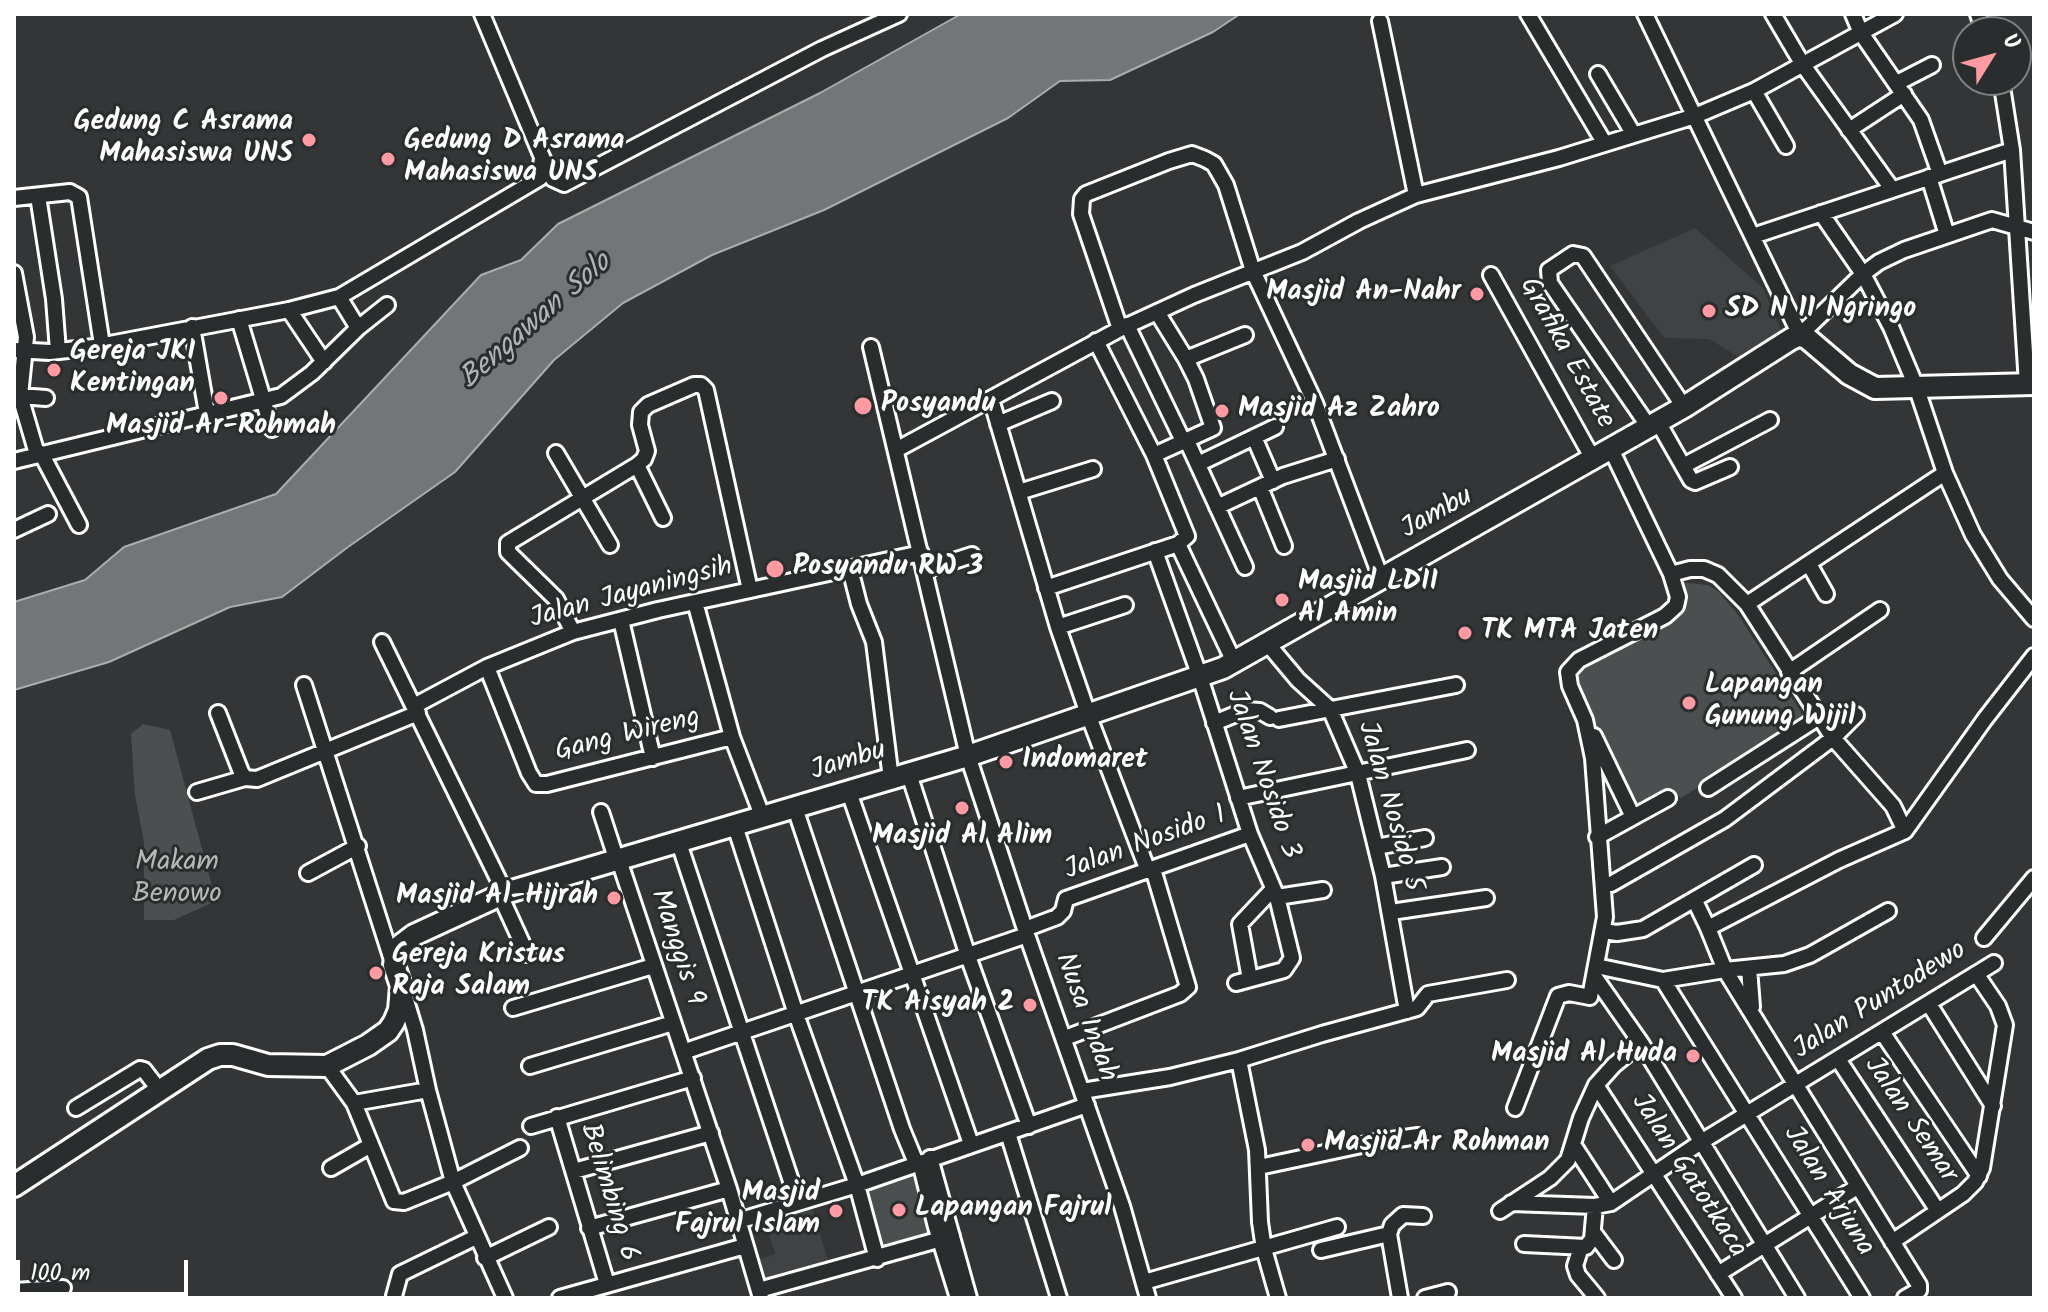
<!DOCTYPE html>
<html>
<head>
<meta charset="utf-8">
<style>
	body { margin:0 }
	#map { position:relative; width:2048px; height:1312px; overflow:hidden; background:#333536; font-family:Kalam,sans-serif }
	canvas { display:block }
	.frame { position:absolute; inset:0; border:16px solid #fff; pointer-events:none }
	.north { position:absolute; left:1952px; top:16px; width:80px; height:80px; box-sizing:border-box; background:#2a2d2e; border:2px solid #7f8182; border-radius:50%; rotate:53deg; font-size:22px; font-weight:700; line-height:32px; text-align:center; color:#fff }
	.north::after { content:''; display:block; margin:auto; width:28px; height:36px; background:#ff9aa2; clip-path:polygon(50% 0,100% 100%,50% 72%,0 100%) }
	.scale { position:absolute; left:16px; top:1260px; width:172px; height:36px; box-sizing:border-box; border:4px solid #fff; border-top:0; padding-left:10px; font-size:24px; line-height:28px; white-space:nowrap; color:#fff; -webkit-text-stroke:6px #2a2d2e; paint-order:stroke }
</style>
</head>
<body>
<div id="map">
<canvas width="2048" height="1312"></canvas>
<div class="frame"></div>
<div class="north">U</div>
<div class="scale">100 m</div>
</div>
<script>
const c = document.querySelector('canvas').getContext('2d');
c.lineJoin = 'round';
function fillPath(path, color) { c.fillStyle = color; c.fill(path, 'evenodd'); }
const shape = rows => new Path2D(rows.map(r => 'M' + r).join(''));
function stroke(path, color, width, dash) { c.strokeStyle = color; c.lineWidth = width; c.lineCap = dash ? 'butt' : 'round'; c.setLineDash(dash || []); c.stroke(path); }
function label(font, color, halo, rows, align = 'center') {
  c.font = font + ' Kalam,sans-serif'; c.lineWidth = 6; c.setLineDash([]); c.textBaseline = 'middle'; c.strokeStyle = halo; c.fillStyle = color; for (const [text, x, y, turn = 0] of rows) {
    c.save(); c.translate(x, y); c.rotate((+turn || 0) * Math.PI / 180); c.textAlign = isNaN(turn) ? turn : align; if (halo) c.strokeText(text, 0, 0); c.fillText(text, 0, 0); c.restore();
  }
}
const built = shape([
	[1695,228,1763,288,1783,334,1744,360,1709,339,1664,338,1610,266],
	[810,1201,830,1267,763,1286,757,1260,775,1254,764,1216]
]);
const green = shape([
	[1679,582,1708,585,1719,592,1739,616,1806,720,1681,798,1675,793,1638,814,1573,679,1582,667,1665,623],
	[143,724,170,730,216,901,174,920,144,920,144,842,135,795,131,734],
	[915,1169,934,1234,882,1250,864,1185]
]);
const water = shape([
	[961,14,1240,14,1213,32,1110,80,1060,81,1008,118,824,210,712,255,623,303,554,360,455,472,348,547,282,597,230,607,109,662,14,690,14,602,85,580,124,547,276,494,481,275,521,260,558,224,820,93,961,14]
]);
const street = shape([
	[482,14,542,157,553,179,564,184,822,49,899,14],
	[1528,14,1605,144],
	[1645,14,1800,335,1863,274,1879,262,1904,250,1992,220,2034,232],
	[1773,14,1803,65,1892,189],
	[1853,14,1861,33,1921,120,1940,174],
	[1978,14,1984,32],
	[1380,21,1416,195],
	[1598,74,1634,135],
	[2001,80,2012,150,2027,384],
	[1897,83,1932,65],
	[1754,91,1786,146],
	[1849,130,1904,94],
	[1929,177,1947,235],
	[38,196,54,299,58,351],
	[14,198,70,192,79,197,102,345],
	[1821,213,1863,274,1891,327,1917,389,1945,473,1973,535,2000,579,2034,619],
	[1753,236,2012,150],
	[14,273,26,337,20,396,37,454],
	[1491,275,1593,459],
	[339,297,358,328],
	[289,310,324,362],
	[1157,312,1186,359],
	[239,319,272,429],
	[1127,325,1184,443],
	[192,327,207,413],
	[1120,329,1081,214,1082,199,1086,194,1169,161,1192,154,1205,159,1214,164,1226,185,1253,271,1315,403,1381,578],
	[871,347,968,756,1027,935,1122,1206,1148,1298],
	[14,350,50,352,94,347,289,310,339,297,540,178,542,157],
	[20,396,46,398],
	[991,399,1058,627,1088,714,1148,871],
	[1658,422,1691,480,1695,482,1730,467],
	[998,424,1052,401],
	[1649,427,1550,283,1549,270,1573,254,1583,256,1684,407],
	[1254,437,1273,481],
	[1187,441,1245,567],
	[896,450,1120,329,1194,295,1302,252,1359,221,1416,195,1559,158,1695,116,1754,91,1895,14],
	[41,453,79,525],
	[556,453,610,545],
	[1154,455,1213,428,1196,379,1186,359,1245,335],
	[14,461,281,396,312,373,358,328,387,305],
	[1198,464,1275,427],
	[637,465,663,518],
	[1683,466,1770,420],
	[1260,487,1284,546],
	[1019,492,1093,469],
	[1217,507,1283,476,1337,459],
	[14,530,48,514],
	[1178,544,1234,662],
	[1155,551,1200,677,1250,834,1277,897,1292,958,1284,970,1236,983],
	[1809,564,1826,594],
	[850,569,859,604,874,642,891,779],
	[926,570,972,555],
	[1671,574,1690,569,1704,569,1718,575,1747,604,1833,738,1893,806,1905,831],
	[1046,588,1178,544,1187,536,1154,455,1096,341],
	[695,602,732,737,763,818],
	[1747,604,1945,473],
	[621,620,653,758],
	[1058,627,1125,605],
	[573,632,556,599,508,552,508,543,637,465,644,459,647,451,640,425,641,412,648,405,694,385,701,385,706,390,750,590],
	[382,642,505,893],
	[1267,643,1298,680,1330,709,1358,774,1383,876,1407,1011],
	[487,667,529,773,536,784,547,784,732,737],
	[1789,672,1880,610],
	[304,685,393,963],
	[414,706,487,667,573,632,658,610,921,553],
	[218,713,241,772,245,778,257,779,418,713],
	[1279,719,1456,685],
	[1214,723,1246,710,1260,711,1270,717],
	[1594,736,1633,817],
	[909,774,968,956,1029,1126],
	[1708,788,1819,717],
	[197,792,245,778],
	[849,792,971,1144],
	[1238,798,1467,750],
	[795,808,902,1129,916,1163],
	[601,812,617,861],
	[735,826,796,1014,857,1185,877,1259],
	[1597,837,1668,798],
	[679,843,798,1202],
	[1376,847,1425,838],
	[619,860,729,1189,761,1298],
	[308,873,358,846],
	[1383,876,1442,867],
	[1611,884,1725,819,1833,738,1856,715],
	[500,895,527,954],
	[1277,897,1323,890],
	[1695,901,1708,928],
	[1391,912,1486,898],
	[1025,929,1057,917,1063,911,1066,899,1250,834],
	[1603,931,1617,933,1643,929,1754,865],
	[1984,938,2034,878],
	[1596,966,1663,980,1725,970,1784,964,1810,955,1888,911],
	[1749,968,1752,1007],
	[1594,976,1641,1043,1797,1298],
	[1250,979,1240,924,1273,889],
	[1663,980,1862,1298],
	[404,994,415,1030,428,1090,453,1182,505,1298],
	[1929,1004,1993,1106],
	[513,1008,653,966],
	[1882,1032,1979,1176],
	[1065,1038,1180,994,1188,987,1153,869],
	[683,1052,1027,935],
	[1838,1059,1938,1211],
	[1239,1060,1257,1150,1260,1222,1264,1249,1278,1298],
	[327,1066,354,1103,394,1201,404,1202,453,1182,520,1148],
	[530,1066,673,1023],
	[1596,1085,1734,1298],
	[1082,1091,1170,1077,1239,1060,1322,1034,1417,1008,1428,994,1507,980],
	[354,1103,428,1090],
	[76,1108,140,1069,144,1070,160,1091],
	[1515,1108,1558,996,1569,993,1590,997,1605,917,1593,758,1585,720,1570,686,1568,672,1579,660,1665,616,1676,606,1678,597,1671,574,1611,449],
	[557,1117,607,1284],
	[531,1126,693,1078],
	[1008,1133,1059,1298],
	[1574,1146,1611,1203],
	[930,1158,969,1298],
	[920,1162,936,1227,958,1298],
	[1259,1167,1371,1143,1418,1136],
	[331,1168,371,1145],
	[574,1171,711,1133],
	[1511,1203,1595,1206,1611,1203,1701,1142,1994,963],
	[1500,1211,1550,1178,1568,1160,1581,1118,1596,1085,1614,1065,1641,1043],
	[738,1221,857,1185,1087,1105],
	[589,1228,729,1189],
	[1593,1232,1614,1260],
	[1892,1242,1963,1194,1975,1182,1982,1168,2005,1025,1998,1006,1977,975],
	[1524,1244,1586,1247,1592,1239,1595,1206],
	[1581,1247,1575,1266,1578,1275,1597,1298],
	[1321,1250,1389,1234],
	[485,1258,549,1227],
	[1718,1274,1857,1187],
	[1144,1282,1337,1227],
	[759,1290,952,1236],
	[14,1291,63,1288],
	[394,1296,400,1274,476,1237],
	[560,1298,745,1246],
	[1400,1298,1389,1234,1392,1225,1403,1215,1423,1216],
	[1425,1298,1448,1292],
	[1905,1298,1919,1290,1919,1285,1725,970,1708,928,1839,860,1905,831,1985,719,2034,656]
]);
const secondary = shape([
	[14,1186,208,1059,220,1055,233,1055,268,1065,327,1066,368,1045,388,1031,394,1022,399,1010,401,986,394,965,397,948,414,935,505,893,968,756,1223,668,1684,407,1791,339,1800,335,1808,339,1849,374,1875,388,2034,384]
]);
const markers = [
	[309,140,8,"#ff9aa2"],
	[388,159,8,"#ff9aa2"],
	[1477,294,8,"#ff9aa2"],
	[1709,311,8,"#ff9aa2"],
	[54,370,8,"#ff9aa2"],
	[221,398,8,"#ff9aa2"],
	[863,406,10,"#ff9aa2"],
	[1222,411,8,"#ff9aa2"],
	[775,569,10,"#ff9aa2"],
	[1282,600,8,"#ff9aa2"],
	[1465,633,8,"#ff9aa2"],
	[1689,703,8,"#ff9aa2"],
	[1006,762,8,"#ff9aa2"],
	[962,808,8,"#ff9aa2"],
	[614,898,8,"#ff9aa2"],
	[376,973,8,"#ff9aa2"],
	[1030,1005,8,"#ff9aa2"],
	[1693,1056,8,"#ff9aa2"],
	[1308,1145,8,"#ff9aa2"],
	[899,1210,8,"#ff9aa2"],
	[836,1211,8,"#ff9aa2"]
];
const poiNames = [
	["Gedung C Asrama",293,124,"right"],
	["Mahasiswa UNS",293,156,"right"],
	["Gedung D Asrama",404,143],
	["Mahasiswa UNS",404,175],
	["Masjid An-Nahr",1461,294,"right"],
	["SD N 11 Ngringo",1725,311],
	["Gereja JKI",70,354],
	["Kentingan",70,386],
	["Posyandu",881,406],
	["Masjid Az Zahro",1238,411],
	["Masjid Ar-Rohmah",221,428,"center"],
	["Posyandu RW 3",793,569],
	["Masjid LDII",1298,584],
	["Al Amin",1298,616],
	["TK MTA Jaten",1481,633],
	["Lapangan",1705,687],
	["Gunung Wijil",1705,719],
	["Indomaret",1022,762],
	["Masjid Al Alim",962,838,"center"],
	["Masjid Al-Hijrah",598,898,"right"],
	["Gereja Kristus",392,957],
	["Raja Salam",392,989],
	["TK Aisyah 2",1014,1005,"right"],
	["Masjid Al Huda",1677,1056,"right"],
	["Masjid Ar Rohman",1324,1145],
	["Masjid",820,1195,"right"],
	["Fajrul Islam",820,1227,"right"],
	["Lapangan Fajrul",915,1210]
];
const streetNames = [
	["Grafika Estate",1565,354,61],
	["Jambu",1438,515,-29],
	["Jalan Jayaningsih",632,595,-15],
	["Gang Wireng",628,737,-14],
	["Jambu",849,763,-17],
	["Jalan Nosido 3",1261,775,71],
	["Jalan Nosido 5",1388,807,74],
	["Jalan Nosido 1",1146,845,-20],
	["Manggis 9",675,948,72],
	["Jalan Puntodewo",1881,1002,-32],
	["Nusa Indah",1084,1018,70],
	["Jalan Semar",1909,1121,56],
	["Jalan Gatotkaca",1687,1177,57],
	["Jalan Arjuna",1827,1192,58],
	["Belimbing 6",607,1193,73]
];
const parkNames = [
	["Makam",177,864],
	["Benowo",177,896]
];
const waterNames = [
	["Bengawan Solo",537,323,-41]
];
fillPath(built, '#404243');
fillPath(green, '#4c4f50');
fillPath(water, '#737576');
stroke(water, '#abacad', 2);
stroke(street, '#fff', 20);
stroke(secondary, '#fff', 26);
stroke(street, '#2a2d2e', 14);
stroke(secondary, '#2a2d2e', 20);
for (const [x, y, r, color] of markers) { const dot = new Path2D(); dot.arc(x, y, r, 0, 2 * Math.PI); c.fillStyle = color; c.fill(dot); stroke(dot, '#2a2d2e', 3); }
label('bold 28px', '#fff', '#2a2d2e', poiNames, 'left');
label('28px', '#fff', '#2a2d2e', streetNames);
label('28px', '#b7b9b9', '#2a2d2e', parkNames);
label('italic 30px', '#b2b3b4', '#2a2d2e', waterNames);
</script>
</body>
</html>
